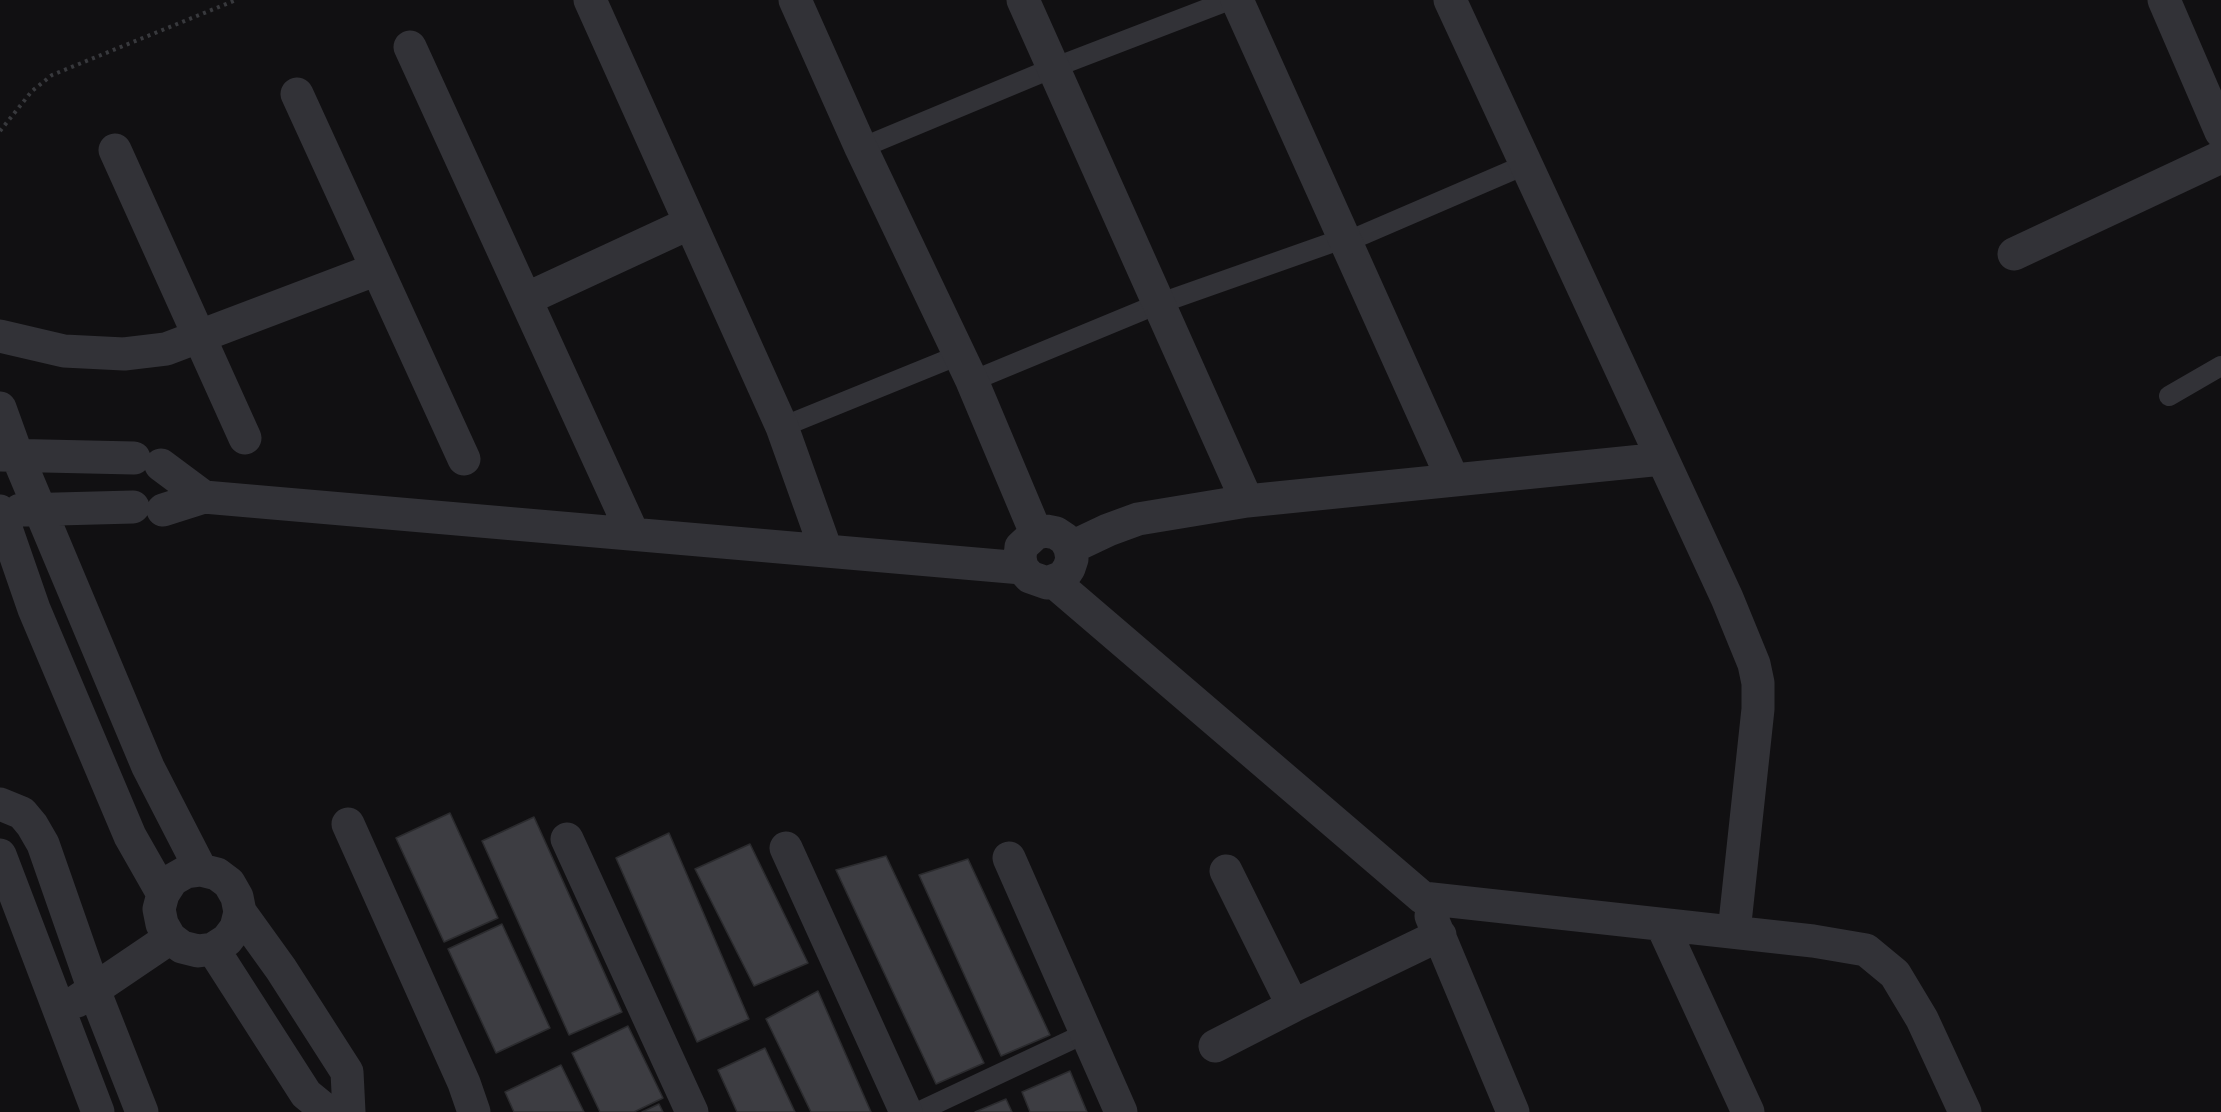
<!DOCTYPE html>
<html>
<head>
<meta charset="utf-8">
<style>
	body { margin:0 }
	canvas { display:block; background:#111012 }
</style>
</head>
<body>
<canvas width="2221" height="1112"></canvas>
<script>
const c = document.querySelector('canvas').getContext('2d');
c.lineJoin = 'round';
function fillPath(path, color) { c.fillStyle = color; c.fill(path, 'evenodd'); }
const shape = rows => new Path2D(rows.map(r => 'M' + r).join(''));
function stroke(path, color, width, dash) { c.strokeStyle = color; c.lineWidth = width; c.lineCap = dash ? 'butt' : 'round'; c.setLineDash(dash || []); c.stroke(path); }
const building = shape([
	[450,813,498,918,444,942,396,838,450,813],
	[534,817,622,1012,569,1035,482,841,534,817],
	[669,833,749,1019,697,1042,616,858,669,833],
	[750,844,808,963,754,986,695,869,750,844],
	[886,856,984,1063,936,1084,836,870,886,856],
	[968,859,1050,1035,1001,1056,919,875,968,859],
	[502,924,550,1028,496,1053,448,949,502,924],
	[818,991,871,1112,811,1112,766,1019,818,991],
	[628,1026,663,1098,634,1112,600,1112,572,1053,628,1026],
	[765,1048,795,1112,737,1112,718,1070,765,1048],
	[561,1065,584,1112,514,1112,505,1092,561,1065],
	[1070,1071,1087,1112,1030,1112,1022,1092,1070,1071],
	[1006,1099,1012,1112,975,1112,1006,1099],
	[659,1104,663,1112,642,1112,659,1104]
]);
const path = shape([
	[0,131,32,91,52,75,236,0]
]);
const service = shape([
	[861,148,1053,68,1230,0],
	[1346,242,1527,164],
	[972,381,1158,304,1345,238],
	[2169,396,2221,366],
	[782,427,959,355],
	[918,1112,1086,1033]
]);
const minor = shape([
	[590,0,782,427,826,550],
	[795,0,861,148,972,381,1036,533],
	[1023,0,1247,501],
	[1237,0,1453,480],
	[1450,0,1727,598,1754,664,1758,683,1758,709,1734,932],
	[2164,0,2221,132],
	[410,47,633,534],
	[297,94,464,459],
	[115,150,245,438],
	[2014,254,2221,157],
	[526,299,690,223],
	[0,336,64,351,124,354,166,349,377,269],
	[0,408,17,455,148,767,201,870],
	[0,455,134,458],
	[161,465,204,497],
	[20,510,133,507],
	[163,510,204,497,1022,568,1030,577,1047,583,1063,577,1069,568,1072,559,1070,548,1065,539,1056,533,1046,531,1036,533,1021,547,1020,558,1022,568],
	[0,511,34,609,130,836,163,894],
	[1070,548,1108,530,1138,519,1247,501,1662,459],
	[1054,582,1423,898,1813,941,1866,950,1895,974,1922,1019,1965,1112],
	[0,804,22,813,32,825,43,844,94,990,142,1112],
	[348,824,464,1083,474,1112],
	[567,839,692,1112],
	[786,848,906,1112],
	[0,855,98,1112],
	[1009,858,1121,1112],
	[1226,871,1293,1006],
	[240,912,236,928,227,940,213,949,198,951,182,947,170,938,162,924,159,909,163,894,172,880,186,872,201,870,217,874,229,883,237,897,240,912,281,969,347,1072,349,1112],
	[1431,916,1513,1112],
	[1662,925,1748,1112],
	[213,949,306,1094,328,1112],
	[77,1001,170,938],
	[1215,1046,1293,1006,1440,935]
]);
fillPath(building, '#3d3d42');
stroke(building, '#2b2b2e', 1.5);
stroke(path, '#38393d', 4, [3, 4.5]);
stroke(service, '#323237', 20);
stroke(minor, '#323237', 33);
</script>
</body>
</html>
